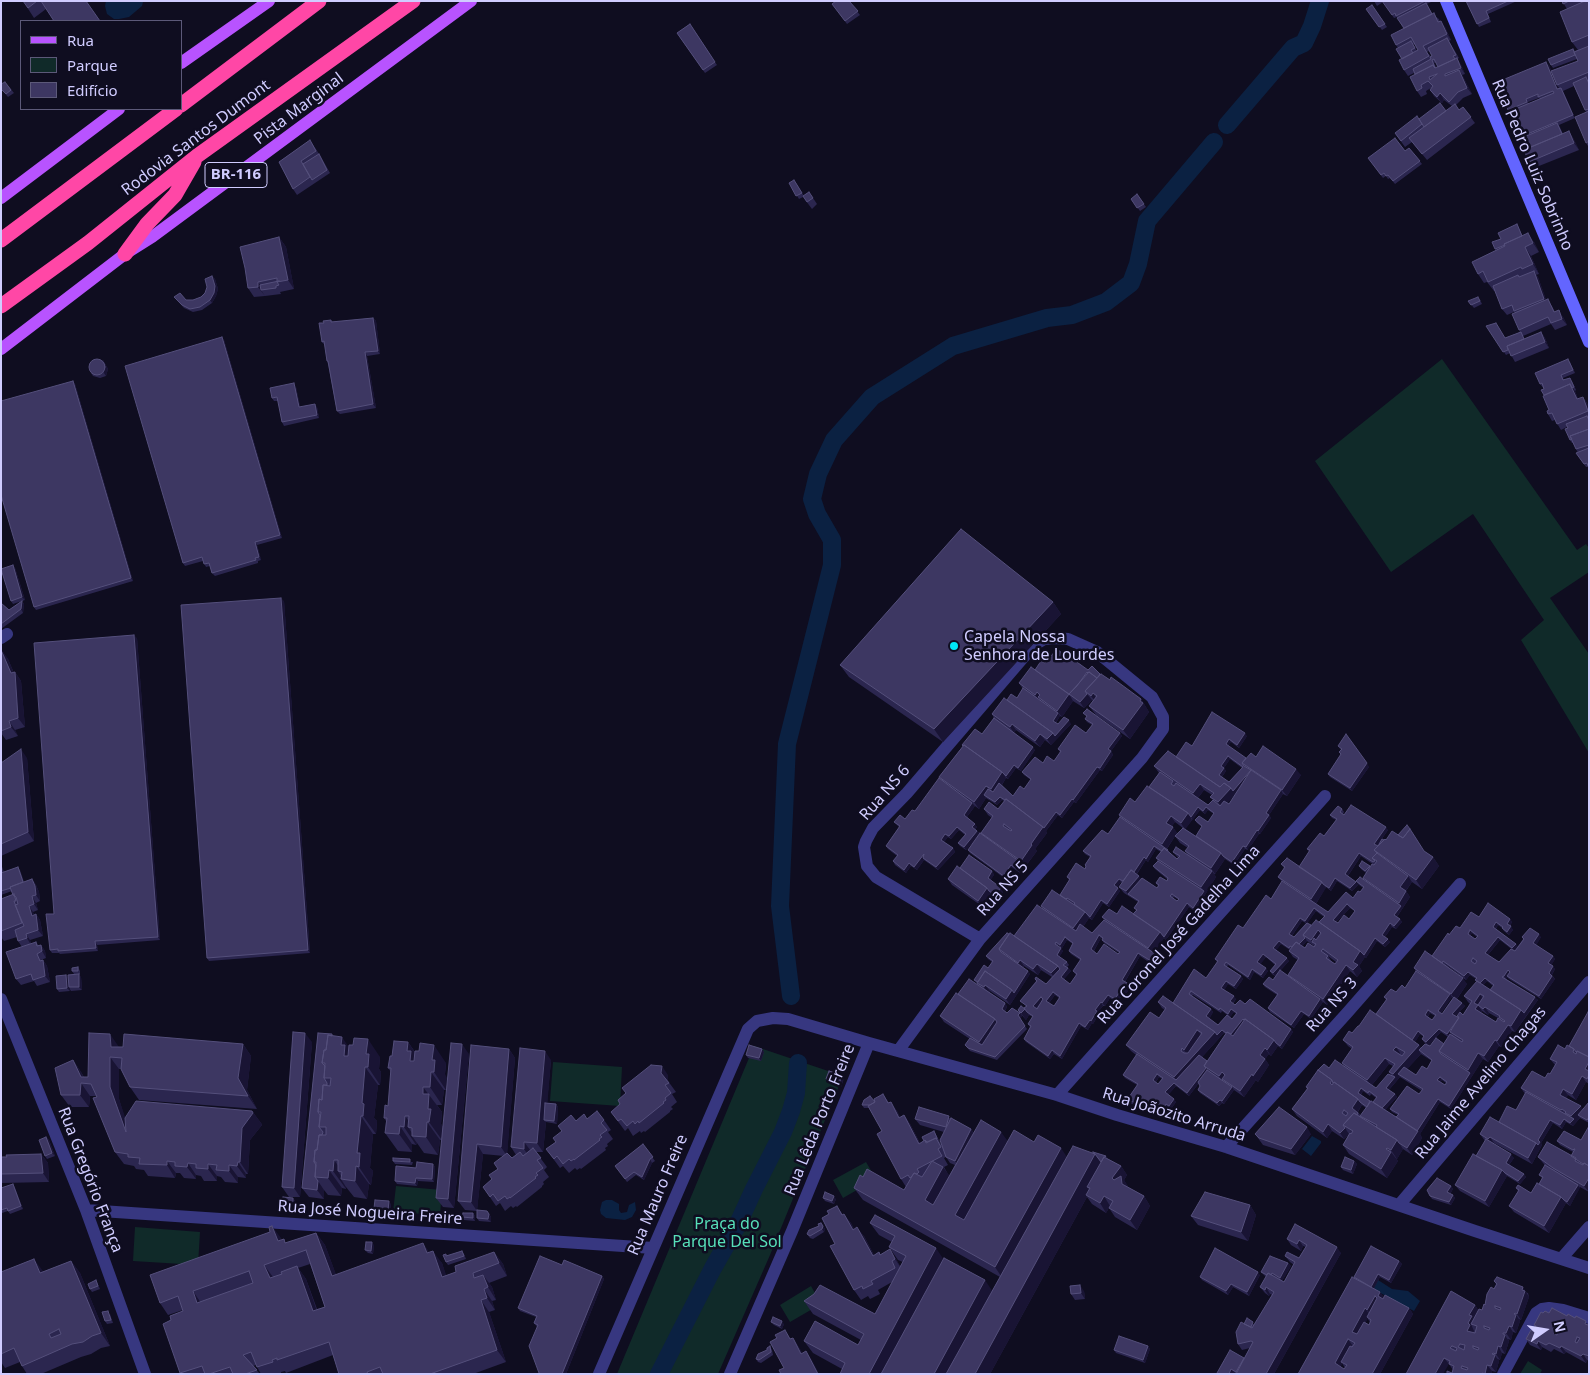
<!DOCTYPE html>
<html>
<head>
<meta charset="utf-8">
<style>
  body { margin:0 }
  #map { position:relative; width:1590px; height:1375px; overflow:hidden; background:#0f0d20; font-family:"Noto Sans",sans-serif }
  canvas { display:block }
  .frame { position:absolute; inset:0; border:2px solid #d0ccff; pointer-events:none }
  .legend { position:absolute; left:20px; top:20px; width:162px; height:90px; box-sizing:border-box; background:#0f0d20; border:1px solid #5c5979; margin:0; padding:6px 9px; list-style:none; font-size:15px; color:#d0ccff }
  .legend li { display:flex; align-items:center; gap:10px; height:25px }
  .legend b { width:25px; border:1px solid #5c5979 }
  .north { position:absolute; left:1520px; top:1305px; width:50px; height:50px; -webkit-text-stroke:4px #0f0d20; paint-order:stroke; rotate:77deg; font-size:14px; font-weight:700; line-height:20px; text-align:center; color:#d0ccff }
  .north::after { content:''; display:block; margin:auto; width:18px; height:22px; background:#d0ccff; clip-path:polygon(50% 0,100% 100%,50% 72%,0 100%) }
</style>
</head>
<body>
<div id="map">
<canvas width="1590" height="1375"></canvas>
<div class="frame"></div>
<ul class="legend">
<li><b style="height:6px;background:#b853ff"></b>Rua</li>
<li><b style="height:14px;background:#102a29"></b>Parque</li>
<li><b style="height:14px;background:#3d3762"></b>Edifício</li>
</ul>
<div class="north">N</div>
</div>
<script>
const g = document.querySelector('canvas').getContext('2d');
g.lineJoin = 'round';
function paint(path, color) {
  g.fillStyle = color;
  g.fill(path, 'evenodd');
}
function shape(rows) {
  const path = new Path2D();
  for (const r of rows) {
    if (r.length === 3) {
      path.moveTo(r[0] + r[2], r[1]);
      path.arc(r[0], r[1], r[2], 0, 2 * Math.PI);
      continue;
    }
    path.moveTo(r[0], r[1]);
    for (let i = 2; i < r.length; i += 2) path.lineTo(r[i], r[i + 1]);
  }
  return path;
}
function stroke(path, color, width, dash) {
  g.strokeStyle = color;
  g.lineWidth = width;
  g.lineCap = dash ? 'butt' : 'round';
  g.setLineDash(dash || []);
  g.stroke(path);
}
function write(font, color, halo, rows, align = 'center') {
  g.font = font + ' "Noto Sans",sans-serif';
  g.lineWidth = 5;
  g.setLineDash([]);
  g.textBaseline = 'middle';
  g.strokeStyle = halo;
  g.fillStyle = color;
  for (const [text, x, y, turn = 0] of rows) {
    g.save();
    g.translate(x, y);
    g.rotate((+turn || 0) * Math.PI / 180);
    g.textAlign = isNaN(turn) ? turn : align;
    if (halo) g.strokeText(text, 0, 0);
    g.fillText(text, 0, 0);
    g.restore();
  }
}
paint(shape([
  [1442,359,1577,550,1586,544,1589,548,1589,572,1550,598,1589,654,1589,753,1521,640,1544,620,1473,514,1391,572,1315,461],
  [754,1046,843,1076,770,1255,718,1374,617,1374],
  [553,1062,622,1067,620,1106,550,1101],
  [866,1162,876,1179,843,1198,833,1180],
  [396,1186,442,1190,440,1215,393,1212],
  [135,1227,200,1232,198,1265,133,1261],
  [811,1286,821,1304,790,1322,780,1305],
  [1528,1361,1542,1370,1540,1374,1520,1374]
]), '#102a29');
paint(shape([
  [106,1,143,1,143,2,142,6,129,17,119,19,114,19,107,14,105,6],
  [1312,1136,1321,1141,1321,1143,1311,1156,1302,1149],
  [606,1200,612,1200,619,1204,619,1210,621,1213,627,1212,629,1205,635,1202,636,1210,632,1217,625,1220,606,1218,601,1214,600,1210,602,1202],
  [1378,1280,1392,1289,1408,1291,1420,1301,1414,1311,1373,1289]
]), '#0b2142');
stroke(shape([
  [1227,125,1293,48,1304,43,1312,26,1320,1],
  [791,996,780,906,787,744,832,565,832,540,817,514,812,499,818,474,834,440,872,397,953,346,1047,318,1072,315,1106,302,1131,283,1138,264,1147,221,1214,142],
  [659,1374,713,1268,737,1226,754,1189,783,1132,791,1111,796,1093,798,1063]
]), '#0b2142', 18);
stroke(shape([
  [1,638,7,634],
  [1,999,86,1210,145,1374],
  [898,1051,980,939,1142,758,1163,729,1163,717,1152,697,1097,652,1068,639,1055,638,1044,639,1034,645,907,793,873,828,866,841,864,847,867,866,876,877,980,939],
  [1057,1095,1325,796],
  [1226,1147,1347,1013,1460,884],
  [1399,1205,1589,982],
  [86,1210,653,1248],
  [1561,1259,1589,1227],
  [599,1374,748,1029,757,1021,773,1018,788,1019,869,1043,1057,1095,1117,1115,1226,1147,1475,1231,1589,1268],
  [730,1374,792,1231,869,1043],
  [1503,1374,1536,1313,1542,1309,1549,1308,1563,1310,1589,1318]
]), '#373780', 12);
stroke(shape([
  [1446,1,1589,342]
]), '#6365ff', 12);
stroke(shape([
  [181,63,269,1],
  [1,198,119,109],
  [1,349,125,254,152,237,471,1]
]), '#b853ff', 12);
stroke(shape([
  [181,105,319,1],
  [1,240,176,109],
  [125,254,147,224,175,195,194,162],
  [1,306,88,243,197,156,413,1]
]), '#ff47a6', 15);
paint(shape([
  [23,1,86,1,46,9,34,18],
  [849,1,860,15,847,24,832,4],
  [1374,1,1430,1,1431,2,1427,4,1432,14,1439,19,1440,22,1445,27,1451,40,1449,41,1459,58,1457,59,1461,65,1465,74,1462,75,1472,94,1463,98,1456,105,1459,110,1463,107,1475,123,1427,160,1412,142,1405,147,1395,133,1419,119,1446,111,1452,106,1444,100,1442,103,1434,96,1430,90,1431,88,1426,91,1427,94,1421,97,1417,91,1415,74,1414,73,1408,76,1404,70,1402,59,1398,48,1396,45,1403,28,1397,17,1394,18,1383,2,1377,6],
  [1413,44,1414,44,1418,50,1417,51],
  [1429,51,1432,56,1431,57,1427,52],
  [1436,62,1438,67,1436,67,1434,63],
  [1466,1,1517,1,1488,14,1491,22,1479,27],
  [1562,1,1589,1,1589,80,1588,80,1589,82,1589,145,1588,146,1586,143,1586,112,1574,86,1563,91,1575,118,1559,125,1563,134,1569,131,1573,138,1579,150,1534,168,1529,162,1528,148,1526,136,1524,132,1523,132,1521,129,1513,111,1510,113,1508,110,1507,97,1549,65,1558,89,1559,88,1557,85,1578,61,1577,59,1553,68,1551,65,1573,49,1575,51,1578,50,1572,42,1567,9],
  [1539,98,1540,99,1529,104,1528,102],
  [1372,5,1387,27,1382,30,1366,9],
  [690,24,717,65,705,73,677,33],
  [5,82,14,93,8,97,1,89],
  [310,140,321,157,330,173,297,195,293,189,279,162],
  [1409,148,1422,164,1395,184,1390,178,1388,179,1386,176,1383,178,1368,158,1405,151],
  [794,180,804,196,809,192,817,204,812,209,803,197,799,199,789,183],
  [1137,194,1146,207,1140,211,1131,199],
  [1517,224,1522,235,1534,242,1539,252,1531,256,1539,274,1536,275,1538,277,1546,300,1552,306,1555,312,1563,317,1567,325,1555,330,1551,324,1523,336,1524,339,1541,332,1545,338,1549,348,1515,362,1510,353,1506,355,1486,326,1505,338,1520,332,1519,330,1515,313,1514,312,1507,315,1502,309,1495,291,1494,291,1487,282,1484,283,1478,274,1496,251,1495,249,1501,239],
  [279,237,286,247,294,289,280,292,281,294,265,296,265,295,265,296,254,297,248,288],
  [212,276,215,279,218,289,216,296,212,303,202,310,193,312,184,308,174,297,186,300,193,300,201,297,205,293],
  [1480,300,1482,304,1474,308,1468,301],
  [373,318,376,321,380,354,367,356,376,408,340,414,337,411,328,364,327,361,325,345,322,342,324,323,331,320,333,322],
  [222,337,224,340,282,538,257,545,261,560,258,561,258,563,215,576,212,573,210,566,206,567,203,561,185,566,183,563],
  [103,360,108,369,106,376,100,378,93,376,91,373],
  [1570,362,1575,373,1563,378,1564,380,1572,381,1576,390,1575,391,1578,399,1583,397,1587,403,1589,408,1589,467,1586,467,1576,453,1578,453,1573,443,1572,443,1570,440,1567,427,1561,430,1555,420,1552,421,1548,414,1549,410,1544,395,1544,389,1540,384],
  [73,381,75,384,133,581,36,610,34,607],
  [296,387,300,407,317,407,319,418,284,426,282,422,278,401,274,401,272,398],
  [13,565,15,568,25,600,22,601,24,604,23,613,1,629,1,603,9,610,22,601,13,604,11,601],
  [284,601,310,953,209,961,207,958],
  [1053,602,1061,614,943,742,849,677,840,665],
  [137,638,160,940,97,945,98,951,60,954,59,953,52,953,50,950,54,914],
  [1,650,8,659,14,673,15,672,21,681,25,727,15,730,18,736,6,740,1,733],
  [1073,662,1088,670,1100,674,1141,699,1149,712,1130,739,1096,715,1089,706,1093,701,1092,700,1084,708,1073,701,1072,699,1073,701,1062,717,1060,716,1056,723,1058,724,1071,724,1051,745,1045,740,1040,747,1016,730,1014,733,1035,750,1021,771,1016,768,1008,779,1006,778,1002,785,1013,796,1024,789,1031,780,1024,775,1022,772,1043,763,1054,761,1060,752,1058,749,1086,733,1092,725,1087,722,1085,719,1087,717,1083,713,1120,733,1122,736,1111,751,1113,755,1102,771,1100,770,1076,803,1074,802,1062,818,1058,815,1046,831,1047,833,1035,849,1037,851,1025,867,1020,873,1013,868,1011,871,1016,877,1011,883,970,853,968,850,983,836,981,833,992,818,988,815,984,809,998,809,1004,801,1002,800,997,805,986,798,979,809,975,806,967,817,977,827,975,829,980,834,966,850,960,846,958,843,965,835,959,830,951,839,948,837,944,842,953,848,955,852,938,870,924,860,917,870,911,866,906,873,895,865,893,861,897,856,888,849,886,846,899,827,894,822,905,819,915,811,941,780,939,777,963,746,962,745,982,734,994,718,992,714,1007,700,1017,698,1023,689,1019,683,1035,670,1045,663],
  [1247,736,1239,748,1231,742,1228,746,1246,758,1256,757,1301,775,1287,796,1283,794,1269,815,1271,818,1260,834,1259,834,1248,850,1245,849,1234,865,1225,859,1215,874,1214,874,1216,877,1195,911,1189,907,1166,940,1164,938,1153,953,1157,955,1159,958,1153,965,1140,956,1125,982,1129,984,1131,988,1126,993,1125,992,1117,1002,1110,998,1105,1006,1103,1006,1098,1012,1099,1014,1093,1024,1092,1023,1088,1030,1081,1026,1062,1059,1054,1054,1050,1059,1026,1042,1024,1039,1030,1027,1028,1024,1033,1017,1029,1015,1026,1020,1020,1013,1022,1016,1020,1019,1027,1029,997,1060,970,1051,965,1045,970,1039,944,1022,940,1016,958,994,979,986,974,980,988,968,992,962,988,959,986,956,1014,936,1043,909,1041,906,1060,895,1069,880,1067,877,1085,869,1086,867,1085,865,1090,857,1085,854,1083,851,1108,834,1122,819,1119,815,1135,802,1149,787,1159,773,1154,766,1176,757,1192,746],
  [1230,759,1242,768,1229,782,1222,777,1226,771,1224,768],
  [1204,790,1212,795,1210,797,1213,800,1208,805,1198,798],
  [1239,790,1229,804,1227,803],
  [1200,810,1205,814,1208,810,1214,814,1208,822,1195,820,1197,823,1202,827,1196,836,1185,829],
  [1175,822,1183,828,1175,836,1180,843,1188,848,1185,851,1188,855,1173,852,1178,858,1177,859,1170,853,1168,850,1167,849,1177,833,1172,826],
  [1156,849,1161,852,1156,858,1158,861,1153,866,1155,869,1167,879,1167,881,1156,883,1158,886,1157,888,1141,879,1137,874,1146,860,1148,862],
  [1121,882,1122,883,1119,887,1124,893,1138,902,1134,908,1136,910,1133,914,1117,914,1102,917,1104,920,1092,933,1083,927,1089,918,1092,920,1103,903,1109,907,1120,891,1117,887],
  [1174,897,1179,900,1177,901,1173,898],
  [1101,938,1103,939,1102,940,1104,943,1119,953,1118,954,1097,954,1094,951],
  [1067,940,1073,944,1069,951,1071,954,1080,960,1073,971,1076,975,1070,984,1064,979,1071,971,1067,967,1069,965,1067,962,1059,957,1063,951,1058,946,1058,945,1062,948],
  [1024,966,1038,975,1041,970,1052,977,1046,984,1035,979,1036,981,1020,1001,1026,1006,1024,1008,1018,1010,1020,1013,1007,1013,1005,1011,1007,1007,1005,1003,989,992,990,991,1010,1005,1030,974,1028,971,1023,968],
  [1055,995,1059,998,1054,1006,1049,1003],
  [1338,746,1369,767,1352,791,1330,777,1328,774,1341,755,1339,752,1341,750],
  [27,758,34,841,1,856,1,763],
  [1342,809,1344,812,1343,814,1388,830,1377,846,1384,840,1386,840,1425,852,1433,857,1439,866,1422,889,1412,882,1406,891,1410,897,1397,917,1400,919,1402,922,1396,929,1392,927,1385,937,1390,942,1385,947,1377,941,1366,958,1365,957,1359,966,1362,971,1357,977,1350,971,1327,1005,1323,1002,1311,1019,1304,1014,1294,1028,1270,1012,1268,1008,1277,995,1265,987,1263,984,1273,980,1277,974,1275,976,1272,974,1270,971,1275,965,1266,957,1260,964,1268,971,1263,978,1254,972,1250,980,1228,965,1227,967,1241,976,1243,979,1236,989,1228,984,1224,990,1236,999,1233,1004,1235,1005,1245,1004,1291,1029,1293,1032,1282,1049,1278,1046,1271,1056,1269,1054,1265,1059,1269,1065,1258,1082,1256,1080,1244,1097,1234,1090,1224,1104,1222,1103,1219,1106,1200,1093,1198,1090,1200,1086,1199,1083,1189,1096,1176,1086,1168,1095,1176,1102,1171,1109,1168,1108,1164,1114,1129,1103,1127,1100,1137,1085,1125,1078,1123,1075,1136,1055,1131,1051,1126,1045,1159,1018,1165,1010,1162,1008,1158,1002,1173,1003,1206,978,1217,962,1215,959,1271,899,1282,882,1278,877,1284,868,1281,864,1299,867,1309,852,1307,849,1324,836,1336,820,1332,818,1330,815],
  [1361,856,1374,865,1370,867,1370,866,1359,866,1361,869,1366,873,1363,878,1366,881,1356,881,1358,884,1363,888,1360,892,1353,898,1328,912,1316,904,1326,887,1331,891,1337,881,1352,891,1358,885,1348,876],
  [1350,908,1355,911,1349,919,1338,923,1336,922],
  [1316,911,1324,917,1319,922,1311,925,1307,923],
  [1302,921,1306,923,1294,937,1292,936],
  [1307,941,1314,946,1314,947,1305,948,1302,946],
  [1281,944,1290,950,1289,951,1293,957,1298,960,1288,975,1290,977,1280,971,1289,961,1276,950],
  [1328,956,1336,962,1335,964,1332,962],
  [1193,995,1221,1013,1222,1011,1230,1017,1234,1012,1236,1014,1232,1019,1218,1025,1209,1019,1213,1012,1211,1009,1192,996],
  [1224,1033,1226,1034,1207,1061,1202,1057],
  [1159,1077,1162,1079,1158,1084,1156,1082],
  [1,864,4,872,18,867,20,870,24,882,32,879,36,885,39,892,40,901,36,903,38,910,33,912,34,915,36,914,40,920,43,936,30,940,31,944,36,942,39,946,41,945,45,951,46,958,41,960,43,960,47,966,50,982,37,986,34,981,21,985,16,979,22,947,18,941,17,937,4,941,1,937,1,899,13,895,12,891,1,895],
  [960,868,992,871,994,875,990,880,1003,892,997,898,991,894,983,907,952,885,948,879],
  [1479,917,1510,919,1512,922,1510,926,1513,930,1509,935,1504,931,1502,928,1498,925,1496,929,1516,944,1518,947,1514,951,1515,951,1523,939,1522,937,1541,937,1536,945,1553,956,1555,959,1551,965,1555,969,1552,975,1555,979,1541,999,1509,979,1507,977,1506,979,1538,1000,1515,1032,1512,1031,1501,1047,1499,1046,1488,1062,1483,1059,1451,1109,1440,1102,1420,1134,1422,1138,1412,1155,1403,1149,1397,1159,1396,1158,1398,1161,1387,1178,1349,1154,1343,1145,1349,1134,1344,1139,1332,1131,1327,1138,1297,1116,1292,1109,1307,1089,1306,1087,1329,1068,1344,1066,1342,1063,1352,1049,1348,1046,1343,1040,1352,1033,1359,1026,1376,1014,1386,1000,1384,997,1405,988,1416,971,1414,968,1432,956,1449,935],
  [1472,933,1477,937,1475,939,1470,936],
  [1500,940,1514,951,1499,962,1488,955],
  [1445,964,1466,980,1470,975,1476,979,1475,980,1477,982,1464,996,1468,1002,1470,1004,1463,1015,1457,1016,1459,1018,1455,1016,1465,1006,1457,999,1467,984],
  [1487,981,1493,986,1490,990,1483,985],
  [1452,997,1453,998,1442,1014,1441,1013],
  [1482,1011,1488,1015,1489,1013,1498,1018,1496,1022,1481,1013],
  [1430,1013,1435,1016,1432,1020,1428,1017],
  [1441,1032,1448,1037,1444,1044,1421,1048,1419,1045,1415,1042,1420,1034,1424,1037,1422,1039,1424,1042,1428,1046],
  [1421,1054,1432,1061,1427,1069,1416,1075,1407,1069],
  [1389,1064,1393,1066,1389,1072,1391,1075,1376,1088,1372,1085],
  [1400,1077,1422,1091,1419,1094,1390,1109,1392,1112,1398,1115,1396,1117,1385,1110,1397,1097,1395,1094,1389,1090],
  [1442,1080,1446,1083,1445,1085,1440,1082],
  [1363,1091,1370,1096,1371,1094,1376,1098,1373,1102,1370,1101,1361,1095],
  [1362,1105,1366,1108,1361,1116,1358,1112],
  [78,967,80,971,80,974,75,974,81,977,82,990,71,991,69,988,70,991,59,992,57,989,66,975,68,978,74,974,72,971],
  [1589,1013,1589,1084,1586,1082,1576,1100,1568,1095,1566,1098,1583,1109,1589,1102,1589,1123,1580,1118,1573,1126,1566,1122,1562,1129,1553,1123,1541,1143,1542,1145,1532,1164,1494,1143,1493,1144,1514,1158,1509,1165,1524,1174,1526,1177,1520,1184,1507,1176,1489,1207,1460,1191,1455,1185,1476,1156,1485,1141,1480,1134,1516,1110,1525,1094,1521,1088,1545,1078,1550,1074,1555,1065,1550,1059,1569,1046],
  [318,1033,333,1036,349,1047,380,1057,379,1069,381,1072,380,1085,378,1085,374,1118,377,1121,376,1134,373,1134,370,1168,373,1171,371,1185,369,1184,367,1199,354,1197,346,1187,346,1189,342,1188,341,1196,328,1195,324,1190,324,1199,309,1197,302,1188],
  [312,1042,300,1197,289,1197,282,1187],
  [408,1042,415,1052,446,1063,445,1074,446,1090,444,1090,442,1105,437,1105,442,1112,441,1124,443,1127,469,1054,454,1208,443,1207,436,1198,442,1140,440,1140,438,1155,424,1153,417,1143,416,1145,412,1144,412,1152,398,1151,385,1133,386,1121,384,1118,388,1106,391,1072,388,1068,392,1056],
  [243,1044,251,1056,247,1090,257,1109,139,1100,130,1087,121,1069,119,1069,119,1099,125,1119,252,1111,261,1123,262,1125,250,1140,248,1174,246,1174,246,1178,238,1177,238,1183,225,1182,221,1177,217,1176,217,1181,204,1181,201,1176,196,1175,196,1179,184,1178,180,1173,176,1173,175,1178,148,1176,144,1170,136,1169,134,1166,124,1164,115,1152,96,1096,90,1096,89,1107,70,1107,61,1095,73,1060,81,1072,84,1077,88,1077,119,1047],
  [509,1049,515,1058,507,1153,512,1158,516,1155,511,1147,551,1060,547,1103,556,1104,558,1107,557,1124,546,1122,543,1152,536,1152,547,1167,544,1170,549,1177,543,1182,544,1184,542,1186,542,1187,517,1207,516,1206,513,1208,511,1206,505,1211,500,1203,496,1206,483,1187,492,1180,504,1156,483,1154,477,1210,487,1211,491,1217,491,1222,479,1221,477,1218,477,1211,465,1210,458,1201],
  [762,1049,764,1052,761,1061,748,1058,746,1055],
  [668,1075,668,1081,676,1092,672,1094,677,1102,671,1107,673,1109,670,1111,670,1112,645,1132,644,1131,641,1133,640,1131,633,1136,628,1128,625,1131,611,1112],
  [844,1078,841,1087,828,1082,826,1079],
  [883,1094,889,1103,897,1111,900,1117,904,1115,910,1124,920,1143,924,1141,934,1131,942,1146,944,1132,920,1125,915,1119,951,1118,971,1129,974,1133,1008,1141,1034,1142,1067,1157,1093,1153,1106,1156,1108,1159,1121,1166,1127,1175,1124,1180,1128,1187,1144,1196,1150,1206,1137,1230,1115,1217,1109,1208,1106,1213,1092,1204,1087,1197,990,1374,840,1374,842,1369,813,1353,804,1341,858,1345,861,1340,813,1314,804,1301,875,1314,892,1282,878,1290,880,1294,870,1299,868,1296,861,1300,854,1290,835,1244,829,1214,837,1206,843,1215,851,1223,854,1229,864,1236,874,1255,881,1254,896,1259,900,1266,903,1262,898,1260,889,1247,892,1242,879,1235,870,1223,943,1259,992,1291,1000,1277,863,1200,854,1188,863,1177,904,1190,906,1187,901,1179,882,1131,869,1108,864,1108,862,1105,875,1102],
  [946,1157,950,1163,955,1165,949,1176,944,1167,948,1165,944,1158],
  [587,1119,604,1120,611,1130,608,1132,613,1139,607,1144,608,1146,605,1148,606,1150,581,1169,580,1168,577,1170,575,1168,569,1173,563,1166,560,1168,546,1149,556,1142,562,1131,576,1121],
  [1255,1134,1311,1134,1295,1155,1263,1145],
  [46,1137,49,1140,55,1156,47,1159,45,1156],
  [1581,1140,1589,1192,1580,1187,1570,1206,1566,1203,1549,1233,1514,1212,1509,1206,1518,1191,1516,1188,1531,1193,1539,1184,1542,1178,1539,1175,1546,1166,1543,1163,1538,1157,1571,1156,1573,1152,1560,1145,1557,1141],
  [643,1144,655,1161,652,1163,644,1180,636,1175,627,1182,615,1166],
  [41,1154,48,1163,49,1182,1,1183,1,1157],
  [393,1161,413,1162,412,1165,395,1164],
  [1354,1161,1357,1164,1353,1174,1343,1170,1341,1167],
  [433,1164,435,1167,434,1182,418,1181,417,1186,397,1184,395,1181,416,1168],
  [13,1184,15,1188,23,1209,10,1214,8,1211,2,1213,1,1211,1,1188],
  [1451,1186,1453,1189,1450,1194,1453,1195,1455,1198,1451,1205,1432,1199,1430,1196],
  [293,1198,295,1201,295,1206,285,1205,282,1202],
  [823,1198,836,1199,834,1204,825,1201],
  [391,1204,390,1214,383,1213,382,1211,376,1211,374,1208],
  [1250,1205,1256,1215,1248,1241,1198,1225,1191,1216],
  [473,1213,475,1216,475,1221,464,1220,462,1217],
  [1295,1224,1341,1253,1274,1374,1236,1374,1234,1372,1233,1374,1213,1374,1217,1373,1244,1358,1250,1348,1242,1350,1238,1344,1244,1324,1255,1324,1272,1295,1270,1294,1269,1296,1265,1293,1260,1287,1266,1277,1261,1272,1288,1263,1291,1266,1282,1281,1274,1276,1284,1282,1294,1265,1290,1262,1285,1256,1299,1258,1306,1247,1303,1246,1301,1251,1291,1245,1287,1239],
  [823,1226,825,1229,824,1232,813,1239,810,1238,807,1234],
  [316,1233,325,1245,336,1275,429,1252,442,1263,446,1276,456,1272,494,1252,503,1264,507,1276,489,1283,492,1287,496,1300,492,1301,495,1310,489,1312,506,1362,473,1374,339,1374,333,1355,286,1373,285,1371,281,1372,281,1374,261,1374,256,1365,253,1366,260,1374,181,1374,163,1324,171,1320,183,1311,183,1310,168,1315,160,1303,281,1238,281,1240,287,1243],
  [310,1264,325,1307,317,1309,306,1279,298,1268],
  [374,1245,373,1254,368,1253,365,1250],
  [462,1251,464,1254,466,1259,448,1265,446,1262,446,1254,447,1256],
  [71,1261,80,1273,110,1346,101,1348,91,1354,81,1357,41,1374,27,1374,22,1366,20,1362,5,1368,1,1362,1,1272,43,1271,43,1272],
  [1399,1261,1402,1264,1391,1283,1380,1277,1374,1288,1384,1297,1409,1308,1413,1314,1380,1374,1298,1374,1354,1277],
  [1367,1318,1370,1322,1369,1325,1365,1322],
  [1342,1363,1345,1368,1344,1369,1340,1367],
  [562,1265,602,1276,604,1279,566,1374,540,1374,537,1327,534,1323,536,1317,520,1311,518,1308],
  [1260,1275,1249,1296,1233,1287,1228,1295,1202,1280,1200,1277],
  [96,1280,100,1289,92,1292,90,1289],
  [1494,1281,1528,1293,1529,1297,1521,1320,1519,1319,1520,1321,1516,1333,1513,1332,1511,1340,1508,1339,1509,1341,1505,1354,1502,1353,1500,1360,1497,1359,1499,1361,1496,1372,1492,1371,1491,1374,1447,1374,1452,1373,1453,1370,1449,1364,1406,1374,1475,1305,1478,1310,1482,1310,1496,1284],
  [1084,1291,1085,1299,1075,1300,1071,1294],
  [1543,1313,1549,1313,1567,1316,1588,1324,1589,1323,1589,1361,1587,1360,1586,1363,1566,1352,1564,1354,1554,1349,1551,1352,1542,1347,1541,1350,1530,1345,1526,1339,1533,1331,1535,1327,1534,1325],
  [110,1314,113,1323,107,1324,105,1321],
  [771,1322,784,1324,782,1329,774,1325],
  [770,1346,772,1350,773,1355,761,1363,758,1362,756,1359,767,1350],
  [1148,1346,1150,1349,1145,1363,1116,1353,1114,1350]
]), '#2b264f');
paint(shape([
  [1441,21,1445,27,1451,40,1447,34],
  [1457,58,1461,65,1465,74,1461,68],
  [1546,62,1549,65,1560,92,1557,89],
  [1459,70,1463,76,1472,94,1467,88],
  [1561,88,1563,91,1575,118,1573,115],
  [1440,93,1444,100,1442,103,1437,97],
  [1569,131,1573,138,1579,150,1574,143],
  [1528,233,1534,242,1539,252,1533,243],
  [279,237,286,247,294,289,288,280],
  [1525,247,1531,256,1539,274,1533,264],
  [1534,271,1538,277,1548,305,1544,299],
  [212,276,215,279,218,289,216,296,212,303,210,300],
  [258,282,263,289,261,290,265,296,258,287],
  [1559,310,1563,317,1567,325,1562,319],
  [373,318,376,321,380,354,378,351],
  [1541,332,1545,338,1549,348,1545,342],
  [222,337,224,340,282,538,280,535],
  [365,352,367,356,376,408,373,404],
  [103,360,108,369,106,376,104,373],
  [73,381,75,384,133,581,131,578],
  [294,383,296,387,301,410,299,407],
  [1570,384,1575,391,1581,405,1577,399],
  [1583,397,1587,403,1589,408,1589,412],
  [315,404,317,407,319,418,317,415],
  [255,542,257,545,261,560,259,557],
  [13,565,15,568,25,600,22,597],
  [281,598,284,601,310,953,308,950],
  [22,601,24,604,23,613,21,609],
  [1053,602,1061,614,943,742,934,729],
  [134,635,137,638,160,940,158,937],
  [2,650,8,659,15,676,15,672,21,681,25,727,18,718,11,673],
  [1037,692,1041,699,1038,697,1040,700,1039,701,1035,695],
  [1093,693,1099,703,1098,705,1091,696],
  [1069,694,1073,701,1062,717,1057,711],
  [1087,694,1092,700,1084,708,1080,702],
  [1141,699,1149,712,1130,739,1123,730],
  [1058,713,1060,716,1055,724,1053,721],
  [1069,720,1071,724,1051,745,1047,739,1053,733],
  [9,721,15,730,18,736,11,727],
  [1012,724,1016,730,1014,733,1010,727],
  [1120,733,1122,736,1111,751,1113,755,1102,771,1100,768,1108,749],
  [1245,733,1247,736,1239,748,1237,745],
  [1040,734,1045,740,1040,747,1035,741],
  [1229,739,1231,742,1228,747,1226,744],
  [1033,747,1035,750,1021,771,1018,768],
  [21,749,27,758,34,841,28,832],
  [1228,756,1230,759,1224,768,1226,771,1221,778,1219,775,1221,766],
  [1367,763,1369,767,1352,791,1350,788],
  [1014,765,1016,768,1008,779,1006,776],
  [1097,767,1100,770,1076,803,1073,800],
  [1296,769,1301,775,1287,796,1282,790],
  [1251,770,1253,773,1223,809,1218,802,1231,788],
  [1002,772,1006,778,995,795,991,789],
  [1200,784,1204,790,1197,799,1193,793],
  [986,786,990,792,984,795,986,798,979,809,974,802],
  [1281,790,1283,794,1269,815,1271,818,1260,834,1258,831,1266,813],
  [1000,797,1002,800,997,805,995,802],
  [1072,799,1074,802,1062,818,1060,815],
  [972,803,975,806,966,818,964,815],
  [1198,807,1200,810,1193,820,1191,817],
  [1206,807,1208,810,1205,814,1203,811],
  [1056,812,1058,815,1046,831,1047,833,1035,849,1037,851,1020,873,1018,870,1023,864,1021,861,1031,844,1043,827],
  [1188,813,1192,820,1185,830,1181,823],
  [1171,816,1175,822,1170,829,1166,823],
  [975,824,977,827,974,830,972,827],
  [957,827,959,830,951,839,949,836],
  [1173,827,1177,833,1166,850,1162,844],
  [1386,827,1388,830,1376,847,1374,844],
  [1257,830,1259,834,1248,850,1246,847],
  [977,831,980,834,966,850,964,847],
  [945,834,948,837,943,843,941,840],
  [1154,846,1156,849,1148,862,1146,859],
  [1243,846,1245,849,1234,865,1232,862],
  [953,848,955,852,938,870,936,867],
  [1221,853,1225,859,1215,874,1211,868],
  [1359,853,1361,856,1347,877,1345,874],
  [924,854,923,858,924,860,917,870,914,867],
  [1144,857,1146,860,1128,886,1126,883],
  [1433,857,1439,866,1422,889,1416,880],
  [909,863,911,866,906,873,904,870],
  [1011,865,1013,868,1010,872,1008,869],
  [992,871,994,875,990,881,988,878],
  [1212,871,1216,877,1195,911,1193,908,1204,891,1201,887],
  [1014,874,1016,877,1011,883,1009,880],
  [1139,876,1144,882,1128,894,1126,891],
  [1408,876,1412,882,1404,893,1400,887],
  [1335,878,1337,881,1331,891,1329,888],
  [32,879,36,885,39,892,40,901,36,895],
  [1119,879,1121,882,1116,888,1114,885],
  [1322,882,1326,888,1315,905,1311,899],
  [1356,882,1358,885,1352,891,1350,888],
  [987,888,992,894,983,907,978,901],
  [1001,888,1003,892,997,898,995,895],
  [1118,888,1120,891,1109,907,1107,904],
  [1406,891,1410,897,1396,918,1394,915,1401,906,1399,903],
  [32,896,36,903,38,910,34,904],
  [1101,900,1103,903,1092,920,1090,917],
  [1187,903,1189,907,1166,940,1164,937],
  [1347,904,1350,908,1335,923,1333,920],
  [29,906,33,912,36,922,32,916],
  [1314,908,1316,911,1307,924,1305,921],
  [1085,912,1089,918,1078,934,1073,928],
  [36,914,40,920,43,936,38,930],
  [1300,918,1302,921,1291,937,1289,934],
  [1400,919,1402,922,1396,929,1394,926],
  [1510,919,1512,922,1509,927,1507,924],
  [1496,922,1498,925,1495,930,1493,927],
  [1390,923,1392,927,1384,938,1382,935],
  [1511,926,1513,930,1509,935,1507,932],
  [1318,930,1322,937,1312,942,1315,947,1311,940],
  [1470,930,1472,933,1470,937,1468,934],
  [1160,932,1164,938,1153,954,1148,948],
  [26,934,30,940,31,945,27,938],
  [1539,934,1541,937,1536,946,1533,943],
  [1099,935,1101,938,1093,952,1091,949],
  [1065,937,1067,940,1062,948,1060,945],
  [1498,937,1500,940,1487,956,1485,953],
  [1305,938,1307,941,1297,952,1295,949],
  [1375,938,1377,941,1366,958,1364,955],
  [1388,939,1390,942,1385,947,1383,944],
  [95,941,97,945,98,951,96,948],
  [1279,941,1281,944,1275,952,1273,948],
  [1516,944,1518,947,1514,951,1512,948],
  [41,945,45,951,46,958,42,951],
  [1061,948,1063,951,1059,958,1057,955],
  [1360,951,1365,957,1359,966,1362,971,1357,977,1353,970,1353,962],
  [1138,953,1140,956,1124,983,1122,980],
  [1263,954,1266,957,1260,965,1257,962],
  [1157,955,1159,958,1153,965,1151,961],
  [1553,956,1555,959,1551,966,1548,963],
  [1287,958,1289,961,1275,976,1273,973],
  [43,960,47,966,50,982,45,976],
  [1020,960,1024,966,1022,969,1018,963],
  [1037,964,1041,970,1038,975,1033,969],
  [1346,965,1350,971,1327,1005,1323,999],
  [1058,966,1062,972,1055,979,1051,973],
  [1553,966,1555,969,1551,976,1549,973],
  [1068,968,1071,971,1063,980,1061,977],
  [1266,968,1268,971,1263,978,1261,975],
  [1252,969,1254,972,1250,980,1248,977],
  [1508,970,1510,974,1506,979,1504,976],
  [1028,971,1030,974,1010,1005,1006,999,1012,990],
  [1468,972,1470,975,1466,980,1464,976],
  [79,974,81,977,82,990,79,987],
  [66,975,69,978,70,991,67,988],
  [1241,976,1243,979,1236,989,1234,986],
  [1552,976,1555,979,1541,999,1539,996],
  [1463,978,1467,984,1456,1000,1451,994],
  [1485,978,1487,981,1482,986,1480,983],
  [1226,981,1228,984,1224,991,1221,988],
  [1129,984,1131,988,1126,993,1124,990],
  [985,985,990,991,988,994,984,987],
  [1122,988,1125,992,1117,1002,1115,999],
  [1053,992,1055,995,1048,1004,1046,1001],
  [1450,994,1452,997,1440,1014,1438,1011],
  [1480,994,1484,1000,1478,1005,1482,1011,1480,1015,1475,1009,1474,1003],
  [1108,995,1110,998,1105,1006,1102,1003],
  [1234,996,1236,999,1232,1004,1230,1001],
  [1041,997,1043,1001,1035,1009,1033,1006],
  [1535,997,1538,1000,1526,1016,1524,1013],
  [1320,999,1323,1002,1311,1019,1309,1016],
  [1101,1002,1103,1006,1098,1012,1099,1014,1093,1024,1091,1021,1095,1010],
  [1005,1003,1007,1007,1004,1012,1002,1009],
  [1462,1003,1465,1006,1454,1017,1452,1014],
  [1485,1007,1489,1013,1488,1015,1483,1009],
  [1025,1009,1029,1015,1026,1020,1021,1013],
  [1211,1009,1213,1012,1209,1020,1206,1016],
  [1231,1009,1234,1012,1230,1017,1228,1014],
  [1428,1010,1430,1013,1427,1018,1425,1015],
  [1521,1010,1526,1016,1515,1032,1511,1026],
  [1301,1011,1304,1014,1294,1028,1291,1025],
  [1020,1013,1022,1016,1020,1019,1018,1015],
  [1459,1018,1450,1032,1452,1034,1449,1037,1447,1034],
  [995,1019,999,1025,984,1048,979,1042],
  [1243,1019,1245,1023,1232,1039,1230,1035],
  [1090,1020,1092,1023,1088,1030,1085,1027],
  [1079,1023,1081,1026,1062,1059,1060,1056],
  [1508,1025,1512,1031,1501,1047,1497,1041],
  [1291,1029,1293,1032,1282,1049,1280,1046],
  [1439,1029,1441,1032,1428,1046,1426,1042],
  [1197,1030,1202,1036,1188,1056,1184,1050],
  [1222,1030,1224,1033,1178,1083,1174,1077,1215,1032],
  [1418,1031,1420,1034,1414,1044,1412,1041],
  [305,1033,312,1042,300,1197,294,1188],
  [110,1034,119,1047,111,1047],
  [342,1037,354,1055,354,1058,344,1056,341,1045],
  [368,1039,380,1057,379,1069,381,1072,380,1085,368,1067,366,1054],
  [1274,1040,1278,1046,1271,1056,1267,1050],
  [1495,1040,1499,1046,1488,1062,1484,1056],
  [408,1042,420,1060,420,1064,410,1061,407,1051],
  [243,1044,251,1056,247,1090,257,1109,248,1096,238,1078],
  [462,1044,469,1054,454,1208,448,1199],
  [434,1045,446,1063,445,1074,447,1078,446,1090,434,1072,432,1060],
  [1419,1045,1423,1051,1419,1050,1421,1054,1401,1076,1398,1074,1400,1077,1388,1091,1386,1088,1395,1077,1393,1074],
  [1396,1047,1400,1053,1398,1056,1393,1050],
  [1265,1048,1269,1054,1265,1059,1269,1065,1258,1082,1253,1076,1260,1055],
  [509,1049,515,1058,507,1156,501,1147],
  [762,1049,764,1052,761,1061,759,1058],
  [1052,1050,1054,1054,1050,1059,1048,1056],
  [545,1051,551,1060,546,1120,544,1120,546,1122,543,1152,537,1143],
  [1478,1053,1483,1059,1451,1109,1449,1106,1470,1073,1468,1070],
  [110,1057,119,1069,119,1099,134,1144,126,1132,110,1087],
  [1385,1058,1389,1064,1371,1086,1367,1080],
  [73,1060,81,1072,87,1084,81,1077],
  [1589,1062,1589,1074,1585,1069],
  [662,1066,668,1075,668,1082,661,1073],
  [365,1067,378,1085,374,1118,377,1121,376,1134,363,1116,362,1103],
  [1206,1068,1208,1071,1189,1096,1187,1093],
  [431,1072,444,1090,442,1105,430,1087],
  [1222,1072,1226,1078,1222,1079,1224,1081,1223,1082,1219,1076],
  [1157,1074,1159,1077,1155,1083,1153,1080],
  [1252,1074,1256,1080,1244,1097,1240,1091],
  [842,1075,844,1078,841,1087,839,1084],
  [1582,1076,1586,1082,1576,1100,1572,1094],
  [1440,1077,1442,1080,1440,1083,1437,1080],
  [81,1083,90,1096,89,1107,80,1095],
  [1174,1083,1176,1086,1168,1095,1165,1092],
  [423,1087,442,1112,441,1124,443,1127,442,1140,429,1122,428,1109,423,1094],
  [1232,1087,1234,1090,1224,1104,1222,1101],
  [1361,1088,1363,1091,1360,1096,1358,1093],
  [1563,1089,1568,1095,1565,1101,1560,1095],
  [1395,1094,1397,1097,1383,1112,1381,1109],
  [1174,1099,1176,1102,1171,1109,1169,1106],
  [1358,1099,1362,1105,1356,1114,1352,1108],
  [1438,1099,1440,1102,1420,1134,1422,1138,1412,1155,1407,1148,1417,1132],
  [1220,1100,1222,1103,1219,1106,1217,1103],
  [891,1102,897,1111,905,1127,899,1118],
  [556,1104,558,1107,557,1124,554,1121],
  [1166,1104,1168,1108,1164,1114,1162,1111],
  [1581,1106,1585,1112,1578,1115,1580,1118,1573,1126,1570,1123,1574,1119,1571,1116],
  [252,1111,261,1123,262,1125,250,1140,248,1174,240,1162,242,1128],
  [904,1115,910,1124,925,1153,919,1144],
  [361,1116,373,1134,370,1168,373,1171,371,1185,359,1167,357,1153],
  [405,1116,418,1134,412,1128,408,1127,414,1136,412,1136,417,1143,416,1145,404,1127],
  [1564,1119,1566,1122,1562,1129,1560,1125],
  [1550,1120,1553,1123,1541,1143,1542,1145,1532,1164,1528,1158],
  [427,1122,440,1140,438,1155,426,1137],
  [1328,1124,1332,1131,1327,1138,1323,1132],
  [400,1126,412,1144,412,1152,399,1134],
  [1307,1127,1311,1134,1295,1155,1291,1149],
  [1345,1128,1349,1134,1344,1139,1340,1133],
  [971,1129,975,1135,959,1167,955,1161],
  [1001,1132,1010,1144,964,1227,955,1215],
  [46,1137,49,1140,55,1156,52,1153],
  [1490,1137,1494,1143,1492,1145,1488,1139],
  [1397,1140,1403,1149,1397,1159,1391,1150],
  [524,1142,531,1151,530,1158,524,1149],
  [477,1144,483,1154,477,1211,471,1202],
  [1061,1148,1069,1160,1003,1279,995,1267],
  [1387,1148,1391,1153,1391,1152,1398,1161,1387,1178,1381,1169],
  [41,1154,48,1163,49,1182,43,1173],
  [1095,1154,1106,1156,1108,1159,1087,1187,1090,1191,1086,1195,1087,1197,990,1374,975,1374],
  [1511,1154,1514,1158,1508,1166,1506,1163],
  [650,1159,652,1163,644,1180,642,1177],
  [334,1160,347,1178,342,1172,338,1171,343,1180,341,1179,346,1187,346,1189,333,1171],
  [167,1161,176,1173,175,1178,167,1165],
  [1354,1161,1357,1164,1353,1174,1351,1170],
  [238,1162,246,1174,246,1178,237,1166],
  [188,1163,196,1175,196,1179,187,1167],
  [208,1164,217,1176,217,1181,208,1169],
  [433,1164,435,1167,434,1182,432,1179],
  [229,1165,238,1177,238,1183,229,1171],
  [356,1166,369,1184,367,1199,355,1181],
  [1121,1166,1127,1175,1124,1180,1128,1186,1129,1193,1112,1178],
  [943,1167,952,1179,934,1212,925,1200],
  [329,1170,342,1188,341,1196,328,1178],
  [1502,1170,1507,1176,1489,1207,1485,1201],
  [1524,1174,1526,1177,1520,1184,1518,1181],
  [416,1178,418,1181,417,1186,415,1183],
  [1589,1178,1589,1192,1584,1186],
  [318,1181,324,1190,324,1199,317,1190],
  [13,1184,15,1188,23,1209,21,1206],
  [1578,1185,1580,1188,1570,1206,1567,1202],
  [1451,1186,1453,1189,1449,1195,1447,1192],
  [1453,1195,1455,1198,1451,1205,1449,1202],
  [834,1196,836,1199,834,1204,832,1201],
  [1104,1196,1110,1206,1106,1213,1100,1203],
  [1144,1196,1150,1206,1137,1230,1130,1220],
  [1561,1197,1566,1203,1549,1233,1544,1226],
  [293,1198,295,1201,295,1206,293,1203],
  [389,1201,391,1204,390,1214,388,1211],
  [1250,1205,1256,1215,1248,1241,1241,1232],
  [473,1213,475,1216,475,1221,473,1218],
  [489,1214,491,1217,491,1222,488,1219],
  [844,1214,851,1223,859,1239,853,1230],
  [821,1223,825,1229,824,1232,822,1229],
  [272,1226,281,1238,286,1253,278,1241],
  [857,1227,864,1236,879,1265,873,1256],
  [316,1233,325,1245,341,1288,332,1276],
  [1299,1240,1303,1246,1301,1251,1297,1244],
  [372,1242,374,1245,373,1254,371,1251],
  [423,1243,432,1256,427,1253],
  [1337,1247,1341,1253,1274,1374,1266,1374],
  [936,1248,944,1260,884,1374,869,1374],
  [890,1249,896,1259,901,1268,895,1259],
  [433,1251,442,1263,451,1289,442,1277],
  [494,1252,503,1264,507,1276,499,1263],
  [34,1259,43,1271,49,1286,40,1273],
  [71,1261,80,1273,110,1346,101,1333],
  [1399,1261,1402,1264,1391,1283,1389,1280],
  [1288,1263,1291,1266,1282,1281,1280,1278],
  [264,1265,273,1277,270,1278],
  [297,1266,306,1279,321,1323,313,1311],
  [1258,1272,1260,1275,1249,1296,1247,1292],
  [1378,1274,1380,1277,1372,1292,1370,1288],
  [483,1275,492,1287,496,1300,488,1287],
  [602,1276,604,1279,566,1374,562,1374],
  [985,1280,993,1292,949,1374,934,1374],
  [1231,1284,1233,1287,1228,1295,1226,1291],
  [1080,1285,1084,1291,1085,1299,1081,1293],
  [1266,1287,1270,1294,1269,1296,1265,1290],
  [1523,1287,1529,1297,1521,1320,1517,1314],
  [484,1289,492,1301,495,1310,487,1298],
  [193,1291,201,1303,197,1303],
  [1380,1292,1385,1298,1383,1302,1378,1296],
  [1375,1296,1379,1302,1372,1316,1367,1310],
  [481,1300,489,1312,506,1362,497,1350],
  [1475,1305,1479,1311,1471,1324,1474,1331,1471,1337,1467,1331,1469,1315],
  [1365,1308,1370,1315,1357,1338,1352,1332],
  [1409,1308,1413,1314,1380,1374,1372,1374],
  [1515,1313,1520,1321,1516,1333,1512,1327],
  [782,1321,784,1324,782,1329,780,1326],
  [1509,1326,1513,1332,1511,1340,1506,1333],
  [1503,1333,1509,1341,1505,1354,1501,1347],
  [793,1338,799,1347,808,1363,801,1354],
  [1348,1339,1352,1345,1339,1370,1335,1363],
  [1538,1341,1542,1347,1541,1350,1537,1344],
  [1148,1346,1150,1349,1145,1363,1143,1360],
  [1498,1346,1502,1353,1500,1360,1496,1354],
  [1561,1346,1566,1352,1564,1354,1560,1348],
  [806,1351,812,1360,819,1374,818,1374],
  [1493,1353,1499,1361,1496,1372,1491,1366],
  [1583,1354,1587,1360,1586,1363,1581,1356],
  [1444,1358,1449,1364,1443,1374,1435,1374],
  [1487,1365,1492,1371,1491,1374,1485,1374],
  [1231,1369,1234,1372,1233,1374,1229,1374]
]), '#191434');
const building = shape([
  [23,1,37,1,28,8,23,1],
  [41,1,86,1,100,21,54,21,41,1],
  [836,1,849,1,858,11,845,21,832,4,836,1],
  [1382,1,1425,1,1396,16,1395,13,1392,15,1382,1],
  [1466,1,1508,1,1486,11,1489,18,1477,24,1466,1],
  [1562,1,1569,1,1563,4,1562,1],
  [1585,1,1589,1,1589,35,1572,42,1560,12,1585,1],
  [1426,3,1432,14,1404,28,1397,18,1426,3],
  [1372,5,1385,24,1379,27,1366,9,1372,5],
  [1434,13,1438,22,1441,21,1447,34,1423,46,1429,56,1404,70,1399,60,1418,50,1411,37,1396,45,1391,35,1434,13],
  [690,24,715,62,703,70,677,33,690,24],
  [1447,38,1456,55,1453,56,1455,59,1438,67,1434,59,1432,60,1435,68,1433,65,1415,74,1413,69,1431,59,1430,57,1432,56,1428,48,1447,38],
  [1411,41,1415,48,1411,50,1413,53,1402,59,1396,49,1411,41],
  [1589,46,1589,72,1557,85,1551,71,1578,61,1574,52,1589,46],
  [1573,49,1575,55,1551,65,1548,59,1573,49],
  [1457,58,1461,68,1445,74,1445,76,1459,70,1467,88,1458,92,1449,102,1440,93,1437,97,1430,90,1433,86,1428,81,1421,85,1422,88,1417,91,1410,77,1433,65,1435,68,1457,58],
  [1437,74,1430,80,1429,77,1437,74],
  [1546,62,1557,89,1561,88,1573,115,1525,135,1523,129,1521,129,1513,110,1554,93,1553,91,1538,97,1538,94,1526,99,1527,102,1508,110,1503,98,1507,97,1500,81,1546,62],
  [1586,77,1589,84,1589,109,1585,110,1573,83,1586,77],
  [5,82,11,90,6,94,1,89,1,84,5,82],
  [1440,103,1446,111,1424,127,1419,119,1440,103],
  [1455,104,1459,110,1463,107,1471,117,1422,154,1409,138,1455,104],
  [1589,111,1589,141,1586,143,1575,117,1589,111],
  [1417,116,1422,124,1401,141,1395,133,1417,116],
  [1557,123,1562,134,1528,148,1524,137,1557,123],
  [1569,131,1574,143,1529,162,1524,150,1569,131],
  [1395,138,1405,151,1409,148,1420,161,1393,181,1388,175,1386,176,1384,173,1381,175,1368,158,1395,138],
  [310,140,316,151,301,161,310,177,293,189,279,162,310,140],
  [319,154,327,170,312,180,303,164,319,154],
  [794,180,802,193,796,196,789,183,794,180],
  [809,192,813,198,807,202,803,196,809,192],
  [1137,194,1144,204,1137,208,1131,199,1137,194],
  [1517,224,1522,236,1504,244,1505,245,1495,249,1492,242,1501,239,1498,233,1517,224],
  [1528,233,1533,243,1525,247,1533,264,1522,269,1521,267,1488,282,1483,271,1478,274,1472,262,1505,246,1504,244,1528,233],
  [279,237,288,280,277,282,277,278,258,282,258,287,248,288,245,268,240,247,279,237],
  [1534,271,1544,299,1514,311,1512,305,1502,309,1493,286,1518,275,1519,277,1534,271],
  [212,276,215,286,214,293,210,300,200,307,190,309,182,305,174,297,180,293,186,300,193,300,201,297,205,293,207,287,205,279,212,276],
  [279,281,277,282,279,285,276,286,276,288,261,290,260,285,279,281],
  [1478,297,1480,301,1471,305,1468,301,1478,297],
  [1548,299,1554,312,1559,310,1562,319,1551,323,1548,317,1519,330,1512,314,1548,299],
  [373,318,378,351,365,352,373,404,337,411,328,361,327,361,324,341,322,342,319,323,324,323,323,321,331,320,331,322,373,318],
  [1496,323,1505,338,1521,332,1524,339,1507,346,1508,350,1503,352,1486,326,1496,323],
  [1541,332,1545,342,1511,356,1507,346,1541,332],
  [222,337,280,535,255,542,259,557,255,558,256,560,212,573,209,563,204,564,202,557,183,563,125,366,222,337],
  [97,367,8],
  [1568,359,1573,370,1561,375,1563,380,1570,378,1574,387,1572,388,1570,384,1544,395,1541,390,1544,389,1542,383,1540,384,1535,373,1568,359],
  [73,381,131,578,34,607,1,495,1,401,73,381],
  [294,383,299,407,315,404,317,415,282,422,277,397,272,398,270,388,294,383],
  [1570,384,1577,399,1583,397,1588,411,1557,424,1552,413,1548,414,1547,411,1549,410,1543,396,1570,384],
  [1587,416,1589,420,1589,429,1570,436,1572,439,1570,440,1565,429,1568,428,1566,424,1587,416],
  [1589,429,1589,445,1576,449,1570,436,1589,429],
  [1589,448,1589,466,1588,466,1587,463,1584,464,1576,453,1589,448],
  [961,529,1053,602,934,729,840,665,961,529],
  [13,565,22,597,11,601,1,569,13,565],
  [281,598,308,950,207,958,181,605,281,598],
  [22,601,21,609,1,624,1,603,9,610,22,601],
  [134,635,158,937,95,941,96,948,58,951,58,949,50,950,46,914,54,914,34,643,134,635],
  [1057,649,1073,662,1074,660,1088,670,1092,666,1100,674,1097,678,1089,672,1088,673,1087,672,1077,686,1069,694,1070,695,1035,670,1041,661,1045,663,1057,649],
  [1,650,11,673,15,672,18,718,9,721,11,727,1,731,1,650],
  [1031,667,1069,694,1057,711,1038,697,1040,695,1037,692,1035,695,1019,683,1031,667],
  [1089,672,1097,678,1085,691,1087,694,1080,702,1069,694,1089,672],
  [1101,674,1110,680,1111,677,1141,699,1140,701,1143,703,1123,730,1089,706,1097,696,1093,693,1091,696,1085,691,1101,674],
  [1023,688,1058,713,1053,721,1058,724,1064,717,1069,720,1055,736,1053,733,1007,700,1011,694,1017,698,1023,688],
  [1004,698,1053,733,1047,739,1040,734,1035,741,1012,724,1010,727,992,714,1004,698],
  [1087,709,1120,733,1108,749,1111,751,1100,768,1097,767,1073,800,1072,799,1060,815,1056,812,1044,828,1006,799,1005,800,1000,797,995,802,984,795,988,789,993,792,999,783,1013,796,1020,786,1024,789,1031,779,1022,772,1035,757,1043,763,1047,756,1054,761,1061,751,1058,749,1075,725,1086,733,1093,724,1085,719,1087,716,1083,713,1087,709],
  [1212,712,1245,733,1237,745,1229,739,1226,744,1246,758,1242,763,1244,766,1251,770,1233,791,1231,788,1224,783,1220,787,1176,757,1186,742,1192,746,1212,712],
  [1228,756,1243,767,1229,782,1219,775,1224,768,1221,766,1228,756],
  [994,718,1033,747,1018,768,1014,765,1006,776,1002,772,964,745,963,746,962,745,975,729,982,734,994,718],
  [1346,734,1367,763,1350,788,1328,774,1341,754,1339,752,1342,749,1338,746,1346,734],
  [964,745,1002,772,991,789,986,786,974,802,939,777,964,745],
  [1263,746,1296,769,1282,790,1242,763,1251,753,1256,757,1263,746],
  [21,749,28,832,1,844,1,763,21,749],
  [1168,751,1220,787,1224,783,1231,788,1218,802,1210,797,1214,793,1200,784,1193,793,1154,766,1168,751],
  [1251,770,1281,790,1266,813,1269,815,1258,831,1257,830,1246,847,1243,846,1232,862,1223,856,1221,853,1196,836,1202,826,1195,820,1199,816,1208,822,1214,813,1206,807,1203,811,1198,807,1191,817,1188,813,1149,787,1160,772,1173,781,1171,784,1174,786,1176,783,1208,805,1213,800,1220,806,1224,801,1229,804,1251,770],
  [939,778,972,803,964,815,975,824,972,827,977,831,964,847,958,843,966,834,957,827,949,836,945,834,941,840,953,848,936,867,923,858,924,854,914,867,909,863,904,870,893,861,898,855,886,846,900,826,894,822,900,815,905,819,912,810,915,811,939,778],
  [1147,786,1188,813,1181,823,1171,816,1166,823,1173,827,1162,844,1119,815,1130,798,1135,802,1147,786],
  [1006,799,1043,827,1031,844,1032,845,1021,861,981,833,993,816,984,809,989,802,998,809,1006,799],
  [1004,824,1012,830,1011,831,1003,826,1004,824],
  [1351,805,1386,827,1374,844,1378,846,1382,839,1384,840,1374,850,1377,853,1372,858,1375,861,1373,862,1359,853,1345,874,1356,882,1350,888,1335,878,1329,888,1323,884,1322,882,1299,867,1310,850,1307,849,1320,833,1324,836,1337,819,1330,815,1338,806,1342,809,1340,812,1344,815,1351,805],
  [1120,817,1168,850,1167,851,1164,848,1162,851,1154,846,1146,859,1144,857,1134,872,1131,870,1123,881,1119,879,1114,885,1118,888,1107,904,1101,900,1090,917,1085,912,1074,904,1075,903,1067,898,1066,899,1060,895,1070,879,1067,877,1076,863,1085,869,1086,866,1085,865,1091,856,1083,851,1102,830,1108,834,1120,817],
  [1407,825,1410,829,1403,838,1398,835,1407,825],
  [1183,828,1221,853,1211,868,1185,851,1189,846,1175,836,1183,828],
  [1410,829,1424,851,1433,857,1416,880,1374,850,1385,839,1386,840,1392,831,1403,838,1410,829],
  [980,833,1023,864,1018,870,1011,865,1008,869,1014,874,1009,880,968,850,980,833],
  [1176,847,1212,871,1201,887,1156,858,1164,848,1177,859,1180,856,1173,852,1176,847],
  [1377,853,1408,876,1400,887,1406,891,1399,903,1363,878,1372,864,1374,865,1377,861,1372,858,1377,853],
  [969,855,992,871,988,878,1001,888,995,895,989,891,987,888,960,868,969,855],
  [1287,858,1322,882,1311,899,1278,877,1285,867,1281,864,1287,858],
  [1158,861,1204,891,1193,908,1187,903,1164,937,1160,932,1133,914,1137,910,1134,908,1139,901,1128,894,1142,878,1157,888,1159,885,1156,883,1160,877,1167,881,1168,878,1153,866,1158,861],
  [1172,894,1179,899,1177,901,1170,896,1172,894],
  [1362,861,1370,866,1365,871,1359,866,1362,861],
  [957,866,987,888,978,901,948,879,957,866],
  [18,867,23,882,10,887,11,888,1,891,1,873,18,867],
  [1131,870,1139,876,1126,891,1119,887,1131,870],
  [1360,877,1401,906,1394,915,1400,919,1394,926,1390,923,1382,935,1388,939,1383,944,1375,938,1364,955,1360,951,1319,922,1325,916,1314,908,1305,921,1300,918,1289,934,1294,937,1307,923,1311,925,1303,935,1305,938,1299,944,1296,942,1292,947,1290,946,1289,948,1279,941,1273,948,1287,958,1273,973,1270,971,1276,964,1263,954,1257,962,1266,968,1261,975,1252,969,1248,977,1226,962,1224,965,1241,976,1234,986,1226,981,1221,988,1234,996,1230,1001,1235,1005,1240,1000,1245,1004,1250,999,1291,1029,1280,1046,1276,1043,1274,1040,1245,1019,1244,1020,1243,1019,1231,1034,1227,1032,1226,1033,1222,1030,1217,1035,1215,1032,1173,1003,1194,969,1206,978,1218,961,1215,959,1238,925,1243,928,1266,895,1271,899,1282,881,1328,912,1346,892,1353,898,1358,891,1360,892,1364,887,1356,881,1360,877],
  [1347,904,1355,911,1349,919,1344,915,1338,923,1333,920,1347,904],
  [1191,991,1219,1010,1220,1008,1228,1014,1231,1009,1237,1013,1232,1019,1227,1015,1218,1025,1206,1016,1211,1009,1189,994,1191,991],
  [32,879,35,886,36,895,32,896,34,904,29,906,32,916,36,914,38,930,26,934,27,938,18,941,15,930,24,926,15,905,18,904,16,897,13,895,10,887,32,879],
  [1052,890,1085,912,1073,928,1041,906,1052,890],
  [14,894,16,901,14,901,22,923,1,931,1,899,14,894],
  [1488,903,1510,919,1507,924,1511,926,1507,932,1502,928,1503,927,1496,922,1493,927,1516,944,1512,948,1498,937,1485,953,1499,962,1511,949,1515,951,1524,939,1522,937,1530,928,1539,934,1533,943,1553,956,1548,963,1553,966,1549,973,1552,976,1539,996,1507,976,1510,972,1508,970,1504,976,1502,977,1535,997,1524,1013,1521,1010,1490,990,1494,985,1485,978,1480,983,1475,980,1477,978,1468,972,1464,976,1443,961,1442,963,1432,956,1448,933,1449,935,1456,926,1460,928,1471,912,1479,917,1488,903],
  [1470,930,1478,936,1475,939,1468,934,1470,930],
  [1473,958,1477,961,1475,964,1471,961,1473,958],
  [1037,905,1076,931,1080,924,1092,933,1104,920,1157,955,1151,961,1138,953,1122,980,1129,984,1124,990,1122,988,1115,999,1108,995,1102,1003,1101,1002,1095,1010,1097,1011,1091,1021,1090,1020,1085,1027,1079,1023,1060,1056,1052,1050,1048,1056,1024,1039,1031,1026,1028,1024,1033,1016,1027,1012,1024,1008,1027,1006,1020,1001,1037,981,1035,979,1036,977,1046,984,1060,969,1058,966,1014,936,1037,905],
  [1099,935,1103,938,1102,940,1120,952,1118,954,1104,944,1097,954,1091,949,1099,935],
  [1065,937,1073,943,1069,951,1081,959,1073,971,1077,974,1070,984,1061,977,1068,968,1063,965,1067,962,1057,955,1061,948,1055,944,1056,942,1060,945,1065,937],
  [1053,992,1060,997,1054,1006,1046,1001,1053,992],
  [1041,997,1043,999,1037,1009,1033,1006,1041,997],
  [1122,906,1160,932,1148,948,1102,917,1109,909,1117,914,1122,906],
  [1316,920,1360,951,1353,962,1358,965,1353,970,1346,965,1323,999,1288,975,1299,958,1289,951,1296,942,1305,948,1308,943,1314,947,1316,944,1312,942,1314,938,1316,940,1321,933,1318,930,1311,940,1303,935,1316,920],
  [1323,949,1338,960,1335,964,1326,958,1328,956,1321,951,1323,949],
  [1007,933,1009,934,999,949,1001,952,1028,971,1014,993,1012,990,985,971,978,982,974,980,984,965,988,968,993,961,986,956,1007,933],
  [1010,933,1058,966,1051,973,1037,964,1033,969,1020,960,1018,963,999,949,1010,933],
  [36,942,37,946,41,945,42,951,37,954,40,961,43,960,45,976,33,980,31,974,16,979,6,952,36,942],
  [1425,951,1463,978,1451,994,1414,968,1425,951],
  [78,967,78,971,72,971,72,968,78,967],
  [1280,970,1320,999,1309,1016,1301,1011,1291,1025,1268,1008,1278,994,1263,984,1269,977,1273,980,1280,970],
  [985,971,1012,990,1006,999,985,985,984,987,977,983,985,971],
  [1416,971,1450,994,1438,1011,1442,1014,1454,997,1462,1003,1452,1014,1459,1018,1447,1034,1439,1029,1426,1042,1422,1039,1424,1036,1418,1031,1412,1040,1376,1014,1387,999,1384,997,1391,989,1396,992,1402,985,1405,988,1416,971],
  [1428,1010,1436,1015,1432,1020,1425,1015,1428,1010],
  [79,974,79,987,69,987,68,975,79,974],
  [66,975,67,988,57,989,56,976,66,975],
  [969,979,1005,1003,1002,1009,1007,1013,1012,1008,1020,1013,1018,1015,1025,1026,995,1057,968,1048,965,1045,970,1038,982,1045,997,1022,995,1019,958,994,969,979],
  [1477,981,1521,1010,1511,1026,1508,1025,1497,1041,1495,1040,1484,1056,1478,1053,1468,1070,1439,1051,1450,1034,1462,1042,1463,1040,1450,1032,1459,1017,1457,1016,1460,1012,1463,1015,1472,1001,1464,996,1477,981],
  [1480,994,1484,996,1478,1005,1483,1009,1485,1007,1500,1016,1499,1017,1505,1021,1504,1022,1498,1018,1496,1022,1475,1009,1478,1005,1474,1003,1480,994],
  [956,993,995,1019,979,1042,940,1016,956,993],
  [1163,996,1215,1032,1174,1077,1126,1045,1150,1012,1159,1018,1166,1008,1158,1002,1163,996],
  [1197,1030,1202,1033,1188,1053,1184,1053,1181,1051,1182,1048,1184,1050,1197,1030],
  [1021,1006,1025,1009,1021,1013,1018,1010,1021,1006],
  [1370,1010,1419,1045,1393,1074,1389,1072,1395,1064,1385,1058,1367,1080,1342,1063,1353,1047,1343,1040,1349,1031,1352,1033,1358,1026,1359,1026,1370,1010],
  [1396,1047,1405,1052,1402,1056,1393,1050,1396,1047],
  [1588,1012,1589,1013,1589,1057,1577,1051,1576,1052,1574,1049,1569,1046,1588,1012],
  [1245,1019,1274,1040,1267,1050,1265,1048,1260,1055,1265,1059,1253,1076,1252,1074,1240,1091,1222,1079,1225,1075,1222,1072,1219,1076,1204,1066,1227,1032,1233,1036,1245,1019],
  [293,1032,305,1033,294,1188,282,1187,293,1032],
  [89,1033,110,1034,111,1047,123,1047,124,1034,243,1044,238,1078,248,1096,130,1087,121,1069,122,1058,110,1057,110,1087,126,1132,125,1118,136,1101,252,1111,253,1113,242,1128,240,1162,238,1162,237,1166,229,1165,229,1171,216,1170,217,1165,208,1164,208,1169,196,1168,196,1164,188,1163,187,1167,175,1166,175,1162,167,1161,167,1165,139,1164,140,1158,128,1157,128,1154,115,1152,93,1098,97,1097,91,1084,81,1083,80,1095,61,1095,55,1068,73,1060,81,1077,88,1077,89,1033],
  [318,1033,332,1034,332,1036,328,1035,326,1050,324,1050,322,1063,325,1066,324,1078,327,1083,327,1085,323,1085,322,1100,319,1099,318,1112,320,1115,319,1127,323,1132,322,1135,319,1135,317,1150,315,1150,314,1162,316,1165,315,1177,318,1181,317,1190,302,1188,318,1033],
  [328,1035,342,1037,341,1045,345,1045,344,1056,348,1056,349,1045,353,1045,354,1038,368,1039,366,1054,369,1054,368,1067,365,1067,362,1103,364,1104,363,1116,361,1116,357,1153,360,1153,359,1167,356,1166,355,1181,341,1179,342,1172,338,1171,338,1160,334,1160,333,1171,329,1170,328,1178,315,1177,316,1162,314,1162,315,1150,317,1150,319,1135,326,1135,326,1127,319,1127,321,1112,318,1112,319,1099,322,1100,323,1085,330,1086,331,1078,324,1078,325,1063,322,1063,324,1050,326,1050,328,1035],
  [1436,1038,1444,1044,1439,1051,1441,1054,1470,1073,1449,1106,1438,1099,1417,1131,1396,1117,1399,1114,1390,1109,1407,1086,1419,1094,1423,1089,1398,1074,1404,1067,1416,1075,1422,1066,1427,1069,1432,1060,1419,1050,1425,1044,1430,1046,1436,1038],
  [1440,1077,1447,1082,1445,1085,1437,1080,1440,1077],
  [394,1041,408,1042,407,1051,411,1051,410,1061,414,1061,415,1051,419,1051,420,1043,434,1045,432,1060,435,1060,434,1072,431,1072,430,1087,423,1087,423,1094,429,1094,428,1109,431,1109,429,1122,427,1122,426,1137,412,1136,412,1128,408,1127,409,1116,405,1116,404,1127,400,1126,399,1134,385,1133,387,1118,384,1118,385,1105,388,1106,391,1068,388,1068,390,1056,392,1056,394,1041],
  [451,1043,462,1044,448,1199,436,1198,451,1043],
  [471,1045,509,1049,501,1147,477,1144,471,1202,458,1201,471,1045],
  [749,1045,762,1049,759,1058,746,1055,749,1045],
  [1558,1045,1565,1049,1567,1045,1574,1049,1573,1052,1576,1054,1577,1051,1589,1057,1589,1062,1585,1069,1589,1071,1589,1075,1587,1079,1582,1076,1572,1094,1563,1089,1560,1095,1581,1106,1571,1116,1565,1113,1566,1112,1562,1109,1561,1110,1521,1088,1532,1071,1545,1078,1548,1073,1550,1074,1557,1062,1550,1059,1558,1045],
  [520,1048,545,1051,537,1143,524,1142,524,1149,511,1147,520,1048],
  [1137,1054,1176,1080,1199,1055,1207,1061,1204,1066,1206,1068,1187,1093,1174,1083,1165,1092,1174,1099,1169,1106,1166,1104,1162,1111,1127,1100,1138,1084,1123,1075,1137,1054],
  [1157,1074,1163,1078,1158,1084,1153,1080,1157,1074],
  [1335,1060,1376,1088,1388,1074,1395,1077,1386,1088,1395,1094,1382,1108,1373,1102,1377,1097,1369,1091,1368,1093,1361,1088,1358,1093,1370,1101,1367,1107,1360,1102,1358,1099,1334,1082,1333,1083,1332,1080,1318,1070,1317,1071,1324,1064,1329,1068,1335,1060],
  [651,1065,662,1066,661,1073,669,1083,665,1085,671,1093,665,1098,666,1100,663,1102,664,1103,639,1123,638,1121,635,1124,633,1121,627,1126,621,1119,618,1121,611,1112,620,1104,618,1100,626,1093,622,1088,651,1065],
  [1207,1070,1232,1087,1222,1101,1220,1100,1217,1103,1198,1090,1200,1086,1198,1082,1207,1070],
  [1318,1070,1332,1080,1330,1083,1332,1085,1334,1082,1358,1099,1352,1108,1358,1113,1357,1115,1354,1113,1343,1125,1345,1128,1340,1133,1328,1124,1323,1132,1292,1109,1308,1088,1306,1087,1318,1070],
  [1344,1110,1348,1113,1346,1116,1342,1113,1344,1110],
  [829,1071,842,1075,839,1084,826,1079,829,1071],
  [1526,1092,1574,1119,1570,1123,1564,1119,1560,1125,1550,1120,1538,1140,1540,1142,1538,1145,1536,1143,1499,1122,1507,1106,1516,1110,1526,1092],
  [883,1094,888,1103,891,1102,899,1118,904,1115,919,1144,925,1140,926,1143,936,1138,941,1147,938,1149,942,1156,917,1169,919,1172,917,1174,914,1173,912,1176,910,1178,908,1175,901,1179,877,1134,882,1131,868,1106,875,1102,874,1099,883,1094],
  [870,1096,875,1102,870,1105,862,1105,864,1100,870,1096],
  [1371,1101,1418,1131,1407,1148,1399,1143,1397,1140,1376,1127,1377,1125,1360,1116,1371,1101],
  [1589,1102,1589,1117,1587,1120,1578,1115,1589,1102],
  [545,1103,556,1104,554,1121,544,1120,545,1103],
  [919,1107,949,1116,946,1127,915,1119,919,1107],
  [1279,1107,1307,1127,1291,1149,1259,1138,1255,1134,1279,1107],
  [597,1111,604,1120,601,1123,607,1130,600,1135,602,1137,599,1139,600,1140,574,1160,574,1159,571,1161,569,1159,563,1164,557,1156,554,1159,546,1149,556,1142,553,1138,562,1131,558,1126,571,1115,576,1121,584,1114,587,1119,597,1111],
  [1354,1113,1397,1140,1391,1150,1387,1148,1386,1149,1391,1152,1381,1169,1343,1145,1350,1133,1351,1134,1353,1131,1343,1125,1354,1113],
  [1490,1117,1536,1143,1528,1158,1490,1137,1488,1139,1480,1134,1490,1117],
  [951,1118,971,1129,955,1161,946,1157,940,1140,951,1118],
  [981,1120,1001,1132,955,1215,964,1220,1014,1130,1034,1142,1038,1135,1061,1148,995,1267,854,1188,860,1175,863,1177,867,1169,904,1190,914,1173,922,1177,932,1161,943,1167,925,1200,933,1205,981,1120],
  [1589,1126,1589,1166,1584,1163,1583,1164,1571,1156,1575,1149,1574,1149,1573,1150,1557,1141,1564,1131,1581,1140,1589,1126],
  [934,1131,937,1138,937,1139,936,1138,927,1142,925,1140,924,1141,922,1137,934,1131],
  [46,1137,52,1153,45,1156,39,1140,46,1137],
  [1486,1139,1511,1154,1506,1163,1524,1174,1518,1181,1505,1173,1502,1170,1476,1156,1486,1139],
  [1547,1142,1576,1158,1575,1161,1583,1165,1584,1163,1589,1166,1589,1178,1584,1186,1553,1168,1538,1157,1547,1142],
  [643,1144,653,1157,650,1159,642,1177,634,1172,625,1179,615,1166,643,1144],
  [1073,1146,1095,1154,975,1374,946,1374,1073,1146],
  [533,1148,541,1158,537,1160,543,1168,536,1173,538,1175,535,1177,536,1178,510,1198,510,1197,507,1199,505,1196,498,1201,493,1194,490,1197,483,1187,492,1179,489,1175,498,1169,494,1163,507,1153,512,1158,520,1152,523,1156,533,1148],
  [1093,1152,1106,1156,1105,1157,1104,1157,1101,1162,1095,1154,1093,1153,1093,1152],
  [41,1154,43,1173,1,1174,1,1157,7,1157,6,1155,41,1154],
  [1473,1154,1502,1170,1485,1201,1455,1185,1473,1154],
  [1104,1157,1121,1166,1112,1178,1114,1180,1121,1176,1122,1184,1144,1196,1130,1220,1109,1208,1113,1201,1104,1196,1100,1203,1086,1195,1090,1188,1087,1187,1104,1157],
  [1345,1157,1354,1161,1351,1170,1341,1167,1345,1157],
  [393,1158,410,1159,410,1162,393,1161,393,1158],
  [417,1162,433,1164,432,1179,416,1178,415,1183,395,1181,396,1166,416,1168,417,1162],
  [1545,1165,1578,1185,1567,1202,1564,1200,1561,1197,1539,1184,1543,1177,1539,1175,1545,1165],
  [1437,1178,1451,1186,1447,1192,1453,1195,1449,1202,1430,1196,1427,1190,1437,1178],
  [1537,1183,1561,1197,1544,1226,1509,1206,1519,1190,1516,1188,1518,1185,1531,1193,1537,1183],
  [13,1184,21,1206,8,1211,7,1208,1,1210,1,1188,13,1184],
  [825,1192,834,1196,832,1201,823,1198,825,1192],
  [1205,1192,1250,1205,1241,1232,1191,1216,1205,1192],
  [283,1197,293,1198,293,1203,282,1202,283,1197],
  [375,1200,389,1201,388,1211,381,1210,381,1208,374,1208,375,1200],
  [837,1206,842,1215,844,1214,853,1230,857,1227,873,1256,879,1252,880,1255,890,1249,895,1259,892,1261,895,1268,871,1281,873,1284,863,1289,862,1286,854,1290,830,1246,835,1244,822,1218,829,1214,827,1211,837,1206],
  [477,1210,487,1211,489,1214,488,1219,477,1218,477,1210],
  [463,1213,473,1213,473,1218,462,1217,463,1213],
  [875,1215,936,1248,869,1374,840,1374,845,1363,804,1341,815,1321,858,1345,864,1334,804,1301,814,1294,820,1285,875,1314,906,1256,889,1247,895,1236,870,1223,875,1215],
  [821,1223,823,1226,822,1229,810,1236,807,1234,809,1230,819,1226,818,1224,821,1223],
  [1295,1224,1337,1247,1266,1374,1236,1374,1253,1342,1251,1341,1238,1344,1236,1332,1241,1322,1252,1328,1274,1292,1266,1287,1265,1290,1260,1287,1268,1273,1284,1282,1295,1262,1285,1256,1287,1252,1299,1258,1307,1245,1299,1240,1297,1244,1287,1239,1295,1224],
  [272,1226,278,1241,284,1239,285,1243,316,1233,332,1276,423,1243,427,1253,433,1251,442,1277,456,1272,455,1266,494,1252,499,1263,473,1273,474,1278,483,1275,488,1287,484,1289,487,1298,481,1300,497,1350,430,1374,383,1374,380,1367,367,1372,368,1374,339,1374,329,1342,277,1360,277,1358,272,1360,273,1362,257,1367,251,1352,243,1355,257,1370,245,1374,233,1374,230,1367,209,1374,205,1374,202,1366,180,1373,163,1324,171,1320,170,1316,183,1311,178,1296,160,1303,150,1275,270,1232,269,1227,272,1226],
  [306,1250,325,1307,313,1311,297,1266,281,1272,282,1274,270,1278,264,1265,306,1250],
  [249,1271,253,1283,197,1303,193,1291,249,1271],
  [366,1242,372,1242,371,1251,365,1250,366,1242],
  [1371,1246,1399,1261,1389,1280,1378,1274,1371,1287,1354,1277,1371,1246],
  [1215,1248,1258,1272,1247,1292,1231,1284,1226,1291,1200,1277,1215,1248],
  [462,1251,464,1256,446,1262,443,1255,446,1254,446,1256,462,1251],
  [540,1256,562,1265,564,1260,602,1276,562,1374,541,1374,539,1373,529,1346,538,1325,534,1323,537,1316,518,1308,540,1256],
  [1270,1256,1288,1263,1280,1278,1272,1273,1271,1275,1268,1273,1267,1275,1261,1272,1270,1256],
  [944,1258,985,1280,934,1374,881,1374,944,1258],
  [34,1259,40,1273,71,1261,101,1333,92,1336,83,1342,72,1344,22,1366,14,1348,1,1354,1,1272,34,1259],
  [59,1329,61,1334,51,1338,49,1334,59,1329],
  [1352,1277,1380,1292,1378,1296,1383,1299,1385,1295,1409,1308,1372,1374,1298,1374,1352,1277],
  [1375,1296,1377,1298,1367,1317,1371,1320,1369,1325,1364,1322,1357,1334,1352,1332,1364,1310,1365,1308,1367,1310,1375,1296],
  [1348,1339,1355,1343,1352,1347,1350,1346,1341,1362,1347,1365,1344,1369,1335,1363,1348,1339],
  [1497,1277,1523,1287,1522,1290,1525,1291,1517,1314,1515,1313,1514,1314,1516,1315,1512,1327,1509,1326,1506,1333,1503,1333,1503,1334,1505,1335,1501,1347,1498,1346,1496,1354,1493,1353,1492,1354,1495,1355,1491,1366,1487,1365,1485,1374,1482,1373,1481,1374,1447,1374,1447,1371,1452,1373,1454,1366,1449,1364,1450,1361,1444,1358,1435,1374,1406,1374,1451,1291,1475,1305,1469,1315,1472,1316,1468,1323,1470,1325,1467,1331,1475,1333,1477,1326,1471,1324,1479,1309,1482,1310,1484,1304,1485,1305,1487,1294,1491,1287,1494,1289,1497,1284,1494,1281,1497,1277],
  [1495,1306,1501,1308,1500,1310,1495,1308,1495,1306],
  [1484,1326,1490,1328,1489,1330,1484,1328,1484,1326],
  [1460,1344,1465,1345,1464,1350,1458,1347,1460,1344],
  [1452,1346,1457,1348,1456,1351,1450,1348,1452,1346],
  [1473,1346,1479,1348,1478,1350,1473,1348,1473,1346],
  [1462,1366,1468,1368,1467,1370,1461,1368,1462,1366],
  [96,1280,98,1286,90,1289,88,1284,96,1280],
  [1080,1285,1081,1293,1071,1294,1070,1286,1080,1285],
  [1552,1308,1567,1316,1568,1314,1575,1318,1576,1316,1586,1321,1585,1324,1588,1325,1589,1323,1589,1356,1583,1354,1581,1356,1561,1346,1560,1348,1549,1343,1546,1345,1538,1341,1537,1344,1526,1339,1531,1330,1533,1331,1536,1326,1534,1325,1541,1312,1543,1313,1545,1311,1549,1313,1552,1308],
  [1557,1328,1559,1329,1557,1335,1554,1334,1557,1328],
  [1577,1337,1580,1338,1577,1343,1575,1342,1577,1337],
  [108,1311,111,1320,105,1321,102,1312,108,1311],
  [773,1317,782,1321,780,1326,771,1322,773,1317],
  [1247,1318,1253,1322,1251,1327,1244,1324,1247,1318],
  [785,1330,790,1339,793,1338,801,1354,806,1351,818,1374,781,1374,779,1370,784,1368,770,1342,777,1338,775,1335,785,1330],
  [1119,1336,1148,1346,1143,1360,1114,1350,1119,1336],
  [770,1346,771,1352,759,1360,756,1359,758,1354,767,1350,767,1348,770,1346],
  [1230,1350,1244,1358,1236,1372,1231,1369,1229,1374,1218,1374,1217,1373,1230,1350]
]);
paint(building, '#3d3762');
stroke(building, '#544f7b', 1);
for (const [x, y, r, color] of [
  [954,646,5,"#00e7f7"]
]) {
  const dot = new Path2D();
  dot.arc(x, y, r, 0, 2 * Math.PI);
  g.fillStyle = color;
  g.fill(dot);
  stroke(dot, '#0f0d20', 2);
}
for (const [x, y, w] of [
  [236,175,62]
]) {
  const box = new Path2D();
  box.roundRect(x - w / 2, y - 12.5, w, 25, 4);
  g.fillStyle = '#0f0d20';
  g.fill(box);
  stroke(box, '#d0ccff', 1);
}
write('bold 15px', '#d0ccff', null, [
  ["BR-116",236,175]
]);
write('16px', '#d0ccff', '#0f0d20', [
  ["Pista Marginal",299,109,-37],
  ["Rodovia Santos Dumont",196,138,-37],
  ["Rua Pedro Luiz Sobrinho",1532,165,67],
  ["Rua NS 6",885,793,-49],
  ["Rua NS 5",1003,889,-48],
  ["Rua Coronel José Gadelha Lima",1179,935,-48],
  ["Rua NS 3",1332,1005,-48],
  ["Rua Jaime Avelino Chagas",1481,1083,-50],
  ["Rua Joãozito Arruda",1174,1115,17],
  ["Rua Lêda Porto Freire",820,1120,-68],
  ["Rua Gregório França",90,1180,69],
  ["Rua Mauro Freire",658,1195,-67],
  ["Rua José Nogueira Freire",370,1213,4]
]);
write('16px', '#d0ccff', '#0f0d20', [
  ["Capela Nossa",964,637],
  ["Senhora de Lourdes",964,655]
], 'left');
write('16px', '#57e0b9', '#0f0d20', [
  ["Praça do",727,1224],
  ["Parque Del Sol",727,1242]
]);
</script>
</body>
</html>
